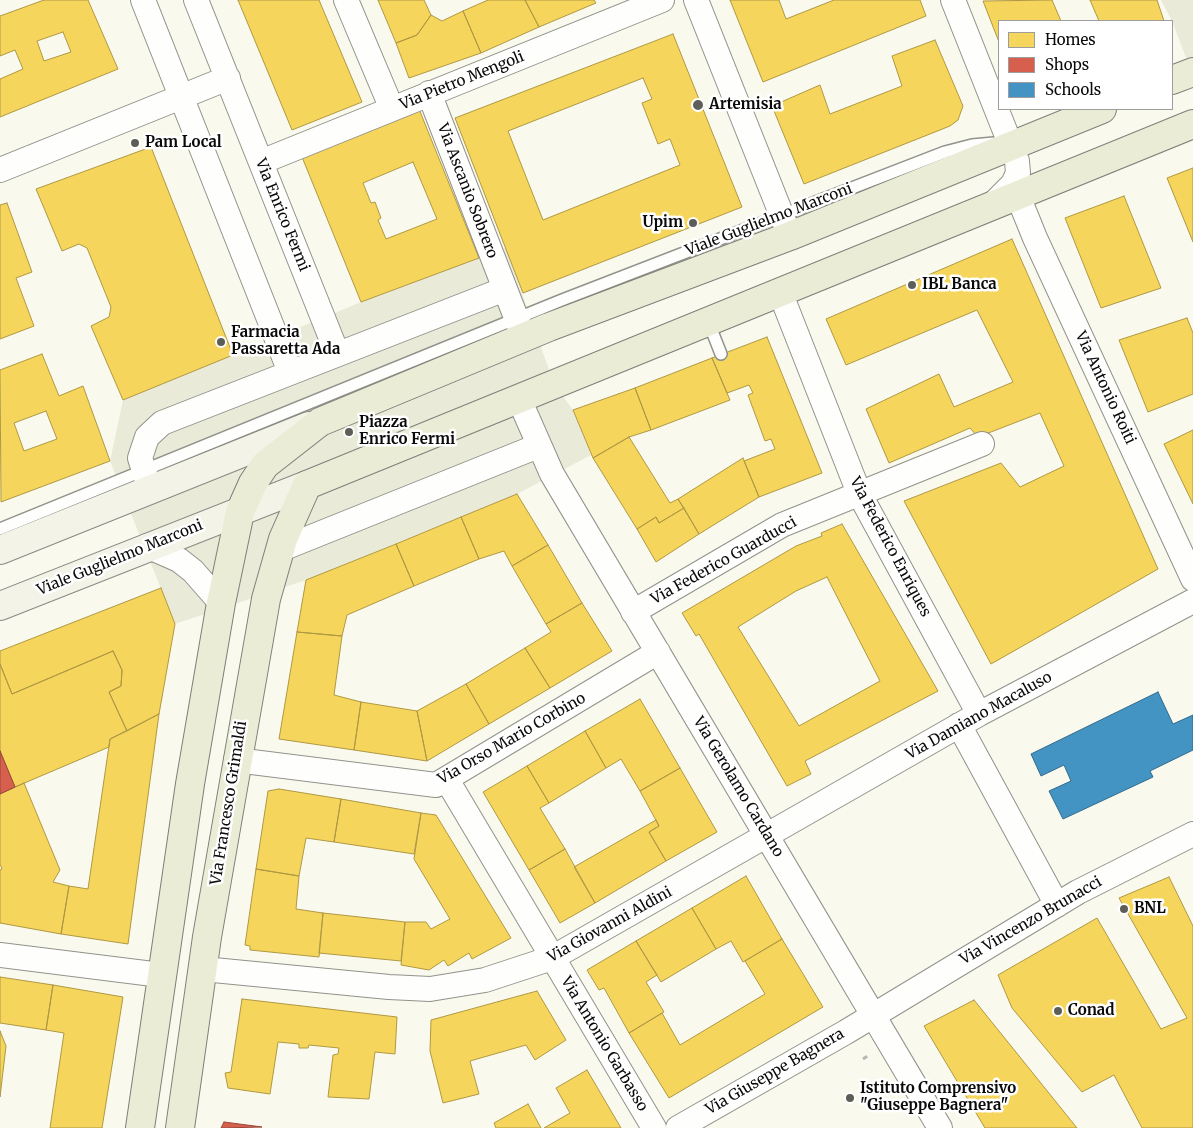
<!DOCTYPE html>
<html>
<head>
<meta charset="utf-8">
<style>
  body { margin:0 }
  #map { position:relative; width:1193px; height:1128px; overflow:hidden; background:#f9faed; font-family:Merriweather,serif }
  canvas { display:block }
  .legend { position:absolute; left:998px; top:20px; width:175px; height:90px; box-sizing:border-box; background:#fff; border:1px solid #9d9d9d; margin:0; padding:6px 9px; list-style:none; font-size:15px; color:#0a0a0a }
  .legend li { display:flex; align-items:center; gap:10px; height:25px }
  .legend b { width:25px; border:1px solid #9d9d9d }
</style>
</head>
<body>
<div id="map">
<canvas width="1193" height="1128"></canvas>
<ul class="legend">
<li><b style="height:14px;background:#f6d55c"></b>Homes</li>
<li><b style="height:14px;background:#d6604d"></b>Shops</li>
<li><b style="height:14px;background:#4393c3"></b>Schools</li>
</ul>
</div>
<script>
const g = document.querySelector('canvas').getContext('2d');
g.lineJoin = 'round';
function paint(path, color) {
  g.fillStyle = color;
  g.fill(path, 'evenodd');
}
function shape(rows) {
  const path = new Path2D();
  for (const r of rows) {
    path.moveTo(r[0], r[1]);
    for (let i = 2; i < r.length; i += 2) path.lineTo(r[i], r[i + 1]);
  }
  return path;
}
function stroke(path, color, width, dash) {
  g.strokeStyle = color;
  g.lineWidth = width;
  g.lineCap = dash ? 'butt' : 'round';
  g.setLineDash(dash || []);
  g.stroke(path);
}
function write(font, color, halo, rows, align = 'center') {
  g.font = font + ' Merriweather,serif';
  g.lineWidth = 5;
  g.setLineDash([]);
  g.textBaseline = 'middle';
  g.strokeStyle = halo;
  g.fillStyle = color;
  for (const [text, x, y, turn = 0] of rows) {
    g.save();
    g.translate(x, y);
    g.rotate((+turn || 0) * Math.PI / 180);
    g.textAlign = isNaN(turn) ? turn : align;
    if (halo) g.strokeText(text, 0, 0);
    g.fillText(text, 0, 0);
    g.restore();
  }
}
paint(shape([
  [1161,0,1193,0,1193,76,1172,21],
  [506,248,554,384,573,410,591,455,517,494,306,580,175,624,110,461,123,400,361,302]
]), '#eaead8');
const homes = shape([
  [44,0,88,0,118,69,0,117,0,79,23,69,15,50,0,56,0,16,44,0],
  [63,32,71,52,44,61,37,41,63,32],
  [238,0,319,0,362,102,292,130,238,0],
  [378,0,424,0,431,15,417,35,396,43,378,0],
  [488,0,525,0,539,27,481,53,463,11,488,0],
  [525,0,594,0,596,3,539,27,525,0],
  [730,0,779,0,786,19,834,0,920,0,926,16,763,82,730,0],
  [1052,0,1061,21,999,21,999,42,983,1,1052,0],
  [1090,0,1157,0,1164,21,1099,21,1090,0],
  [463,11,481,53,409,78,396,43,417,35,431,15,442,21,463,11],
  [673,34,742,207,523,293,455,118,673,34],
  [643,78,652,99,642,103,658,144,670,139,680,165,543,220,508,131,643,78],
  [935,40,963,106,958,120,950,126,804,184,772,106,820,85,830,114,902,86,892,56,935,40],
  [419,109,479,258,361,302,302,157,419,109],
  [413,162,437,219,386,239,378,220,381,218,375,202,371,203,363,183,413,162],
  [151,147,233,355,123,400,91,326,109,317,111,307,87,248,79,244,62,251,36,189,151,147],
  [1193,168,1193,242,1167,178,1193,168],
  [1124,196,1161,288,1101,308,1065,218,1124,196],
  [7,203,32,272,16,278,34,326,0,339,0,205,7,203],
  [1012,239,1158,569,991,664,904,501,1001,463,1020,487,1064,466,1040,413,978,437,970,428,889,463,866,409,939,374,954,407,1013,382,977,310,846,365,826,319,1012,239],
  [1187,318,1193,333,1193,394,1148,412,1119,340,1187,318],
  [767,337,822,473,759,497,744,461,775,449,771,439,765,441,748,395,753,393,749,385,727,393,712,358,767,337],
  [42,354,59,396,83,386,110,461,1,502,0,370,42,354],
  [46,411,57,439,24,451,14,423,46,411],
  [712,358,730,400,651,430,635,388,712,358],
  [635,388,651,430,629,437,593,458,573,410,635,388],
  [1193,430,1193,504,1164,444,1193,430],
  [629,437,670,503,678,499,684,508,659,523,656,517,637,529,593,458,629,437],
  [743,458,759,497,699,534,678,499,743,458],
  [517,494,548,545,512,566,504,551,479,559,461,517,517,494],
  [684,508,699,534,656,562,637,529,656,517,659,523,684,508],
  [461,517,479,559,414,586,396,544,461,517],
  [842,524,938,691,805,761,811,774,787,786,699,634,696,636,682,613,796,546,822,536,821,533,842,524],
  [827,577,880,681,799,726,738,627,796,591,827,577],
  [396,544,414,586,347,615,342,636,297,632,306,580,396,544],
  [548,545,582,603,546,624,512,566,548,545],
  [161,588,175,624,159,714,127,731,109,692,121,686,122,670,113,651,12,694,0,664,0,651,161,588],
  [582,603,612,651,550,688,525,648,551,632,546,624,582,603],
  [297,632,342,636,334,695,361,702,354,750,279,739,297,632],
  [525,648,550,688,489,724,466,684,525,648],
  [113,651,122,670,121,686,109,692,127,731,110,739,109,747,15,787,0,751,0,664,12,694,113,651],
  [466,684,489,724,427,761,417,711,466,684],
  [640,699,680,768,640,791,621,759,606,768,585,731,640,699],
  [361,702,417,711,427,761,354,750,361,702],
  [159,714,128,944,61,934,69,886,88,889,110,739,159,714],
  [585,731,606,768,549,803,527,766,585,731],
  [527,766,549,803,540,808,565,849,529,870,483,792,527,766],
  [680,768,717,832,666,861,649,832,659,826,640,791,680,768],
  [24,783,60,870,53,882,69,886,61,934,0,923,0,870,2,869,0,864,0,794,24,783],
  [279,789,341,799,334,842,306,838,299,876,256,869,268,791,279,789],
  [341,799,421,813,414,854,334,842,341,799],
  [421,813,436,815,511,938,472,959,469,953,448,966,444,960,429,970,401,965,405,922,426,922,431,929,450,919,414,859,421,813],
  [656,820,659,826,649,832,666,861,595,903,574,867,656,820],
  [565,849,595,903,560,923,529,870,565,849],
  [256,869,299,876,296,909,323,913,319,957,250,950,250,946,245,945,256,869],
  [746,876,782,939,743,962,731,941,716,949,692,908,746,876],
  [1169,877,1193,926,1193,1128,1142,1128,1114,1075,1082,1092,1012,1008,998,975,1097,918,1161,1029,1187,1018,1119,898,1169,877],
  [692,908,716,949,661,982,636,941,692,908],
  [323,913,405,922,401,961,319,953,323,913],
  [782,939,823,1007,669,1098,629,1033,662,1013,680,1045,765,994,745,961,782,939],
  [636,941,657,975,646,982,664,1012,629,1033,604,988,599,990,587,970,636,941],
  [0,977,53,985,46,1030,0,1023,0,977],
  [53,985,123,997,102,1128,50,1128,64,1033,46,1030,53,985],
  [537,991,566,1040,535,1060,526,1045,470,1061,479,1094,443,1103,430,1051,431,1020,537,991],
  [242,999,397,1017,395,1054,375,1052,369,1099,328,1097,333,1055,338,1054,339,1048,309,1045,308,1048,299,1048,299,1044,278,1042,270,1094,228,1088,225,1073,231,1072,242,999],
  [974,1000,1077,1128,985,1128,924,1026,974,1000],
  [0,1031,6,1046,0,1097,0,1031],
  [587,1070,621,1128,544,1128,570,1113,556,1088,587,1070],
  [528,1104,541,1128,496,1128,494,1123,528,1104]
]);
paint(homes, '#f6d55c');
stroke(homes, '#af9843', 1);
const shops = shape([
  [0,751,15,787,0,794,0,751],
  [224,1122,262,1127,221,1128,224,1122]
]);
paint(shops, '#d6604d');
stroke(shops, '#994639', 1);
const schools = shape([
  [1158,692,1173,724,1193,715,1193,750,1150,771,1153,777,1063,819,1049,791,1071,781,1064,765,1041,776,1031,754,1158,692]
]);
paint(schools, '#4393c3');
stroke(schools, '#326a8c', 1);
const lane = shape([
  [708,321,721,354],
  [0,529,562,300,945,152,972,145,994,143]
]);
const street = shape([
  [143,0,290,372],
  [196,0,337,353],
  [346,0,392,109],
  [696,0,790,236],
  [953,0,1017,161,1018,173,1013,184,993,204],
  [429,93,505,289],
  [261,162,662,0],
  [0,170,228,78],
  [1018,196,1035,238,1193,579],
  [780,292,859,493,979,714],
  [519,399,552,474,940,1128],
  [150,490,140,458,147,437,162,423,505,289,524,338],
  [147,546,179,560,193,571,221,603],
  [279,550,538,446],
  [633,612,782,525,982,444],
  [959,725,1057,905],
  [236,760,436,785,658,652],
  [447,780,654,1128],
  [0,955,161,975],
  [203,969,389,987,430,989,485,980,552,958,979,714,1193,601],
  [678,1128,846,1032,1078,892,1193,834]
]);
const secondary = shape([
  [0,550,309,426],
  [0,606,307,485]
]);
const primary = shape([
  [1172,80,1193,72],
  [140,1128,190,784,221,603,240,512,253,483,265,465,320,422,549,327,790,236,1102,109],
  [180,1128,207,937,266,599,283,539,307,485,1193,124]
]);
stroke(lane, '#92928c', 14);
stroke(street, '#92928c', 26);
stroke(secondary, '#888983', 30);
stroke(primary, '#7f7f7a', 30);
stroke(shape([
  [863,1059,869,1055]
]), '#b7b7b5', 3, [5, 2.5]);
stroke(lane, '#fefefc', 11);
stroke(street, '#fefefc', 24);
stroke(secondary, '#f3f4e7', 28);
stroke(primary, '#ebecd6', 28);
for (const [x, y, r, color] of [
  [698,105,6,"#5e5e59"],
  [135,143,5,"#5e5e59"],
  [693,223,5,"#5e5e59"],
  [912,285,5,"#5e5e59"],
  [221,342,5,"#5e5e59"],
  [349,432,5,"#5e5e59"],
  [1124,909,5,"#5e5e59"],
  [1058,1011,5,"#5e5e59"],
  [850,1098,5,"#5e5e59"]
]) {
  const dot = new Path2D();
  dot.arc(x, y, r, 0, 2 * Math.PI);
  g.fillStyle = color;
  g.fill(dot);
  stroke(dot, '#fff', 2);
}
write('15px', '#0a0a0a', '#fff', [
  ["Via Pietro Mengoli",462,81,-22],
  ["Via Ascanio Sobrero",467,191,69],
  ["Via Enrico Fermi",282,215,68],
  ["Viale Guglielmo Marconi",769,220,-21],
  ["Via Antonio Roiti",1105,388,65],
  ["Via Federico Enriques",890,547,62],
  ["Viale Guglielmo Marconi",120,558,-22],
  ["Via Federico Guarducci",724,561,-29],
  ["Via Damiano Macaluso",979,716,-29],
  ["Via Orso Mario Corbino",512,739,-30],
  ["Via Gerolamo Cardano",738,787,59],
  ["Via Francesco Grimaldi",229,803,-81],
  ["Via Vincenzo Brunacci",1031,921,-30],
  ["Via Giovanni Aldini",610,925,-29],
  ["Via Antonio Garbasso",604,1044,59],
  ["Via Giuseppe Bagnera",775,1072,-30]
]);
write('bold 15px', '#0a0a0a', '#fff', [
  ["Artemisia",709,105],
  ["Pam Local",145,143],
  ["Upim",683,223,"right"],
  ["IBL Banca",922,285],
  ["Farmacia",231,333],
  ["Passaretta Ada",231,350],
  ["Piazza",359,423],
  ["Enrico Fermi",359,440],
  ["BNL",1134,909],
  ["Conad",1068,1011],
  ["Istituto Comprensivo",860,1089],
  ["\"Giuseppe Bagnera\"",860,1106]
], 'left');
</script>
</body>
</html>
